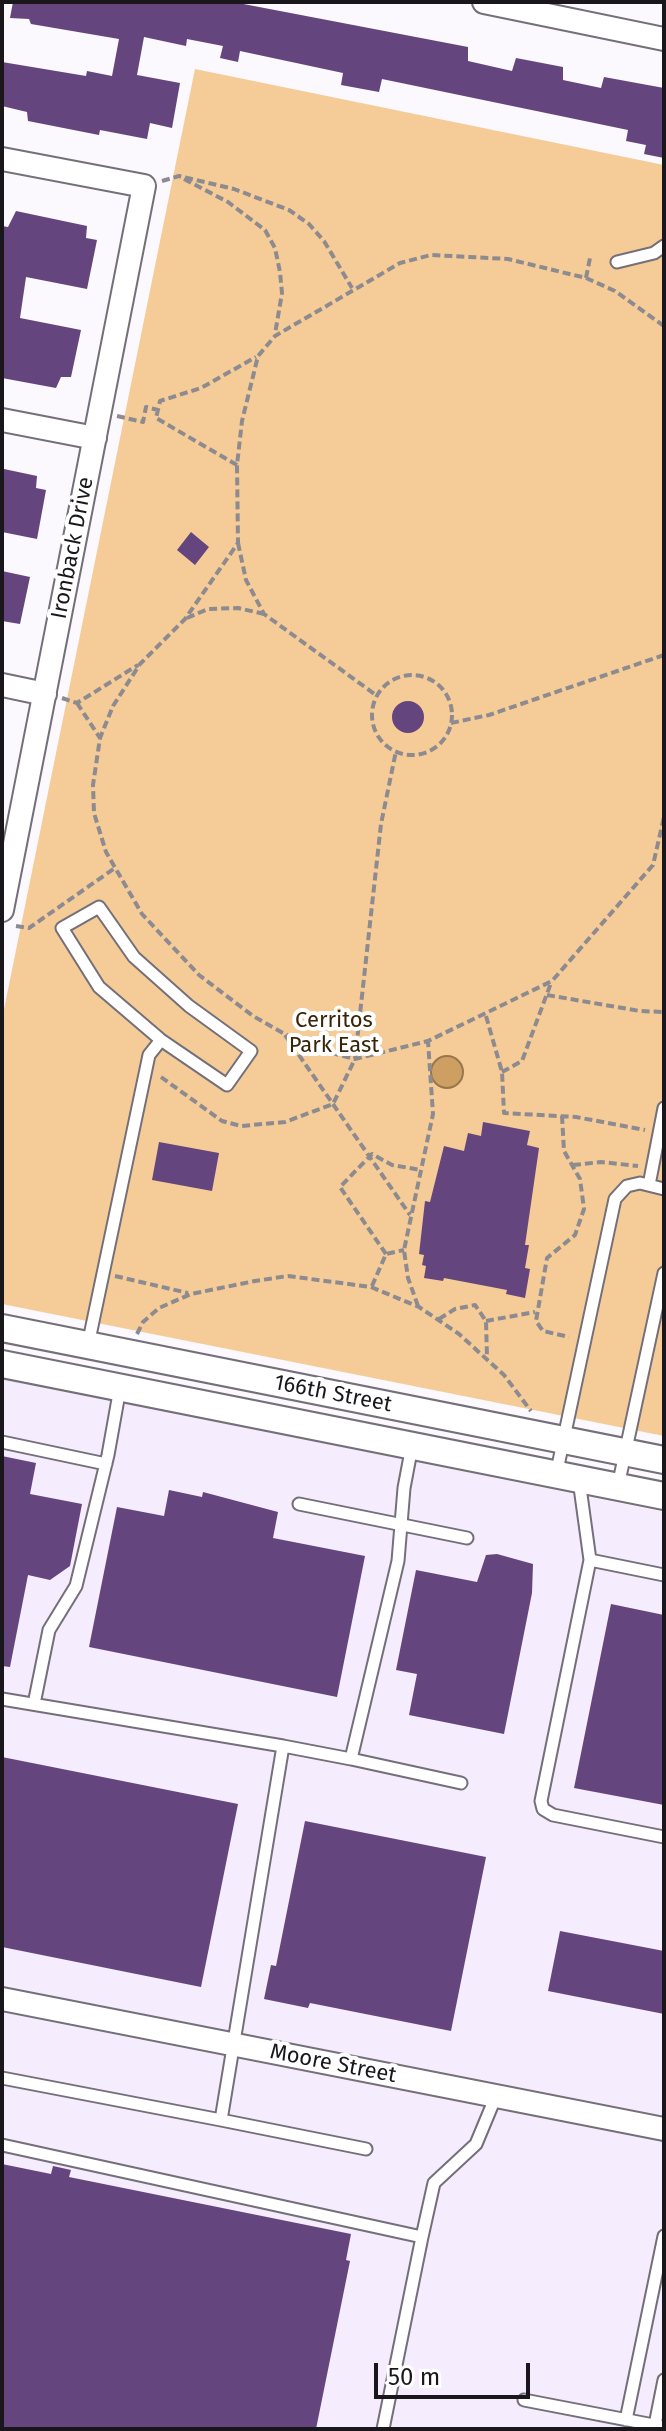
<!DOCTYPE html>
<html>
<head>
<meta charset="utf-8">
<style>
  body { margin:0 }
  #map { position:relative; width:666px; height:2431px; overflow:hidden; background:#fbf8fe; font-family:"Fira Sans",sans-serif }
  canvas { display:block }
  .frame { position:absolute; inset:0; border:4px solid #19171b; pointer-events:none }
  .scale { position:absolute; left:374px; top:2363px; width:156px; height:36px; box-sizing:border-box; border:4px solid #19171b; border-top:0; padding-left:10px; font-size:24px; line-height:28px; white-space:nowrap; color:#19171b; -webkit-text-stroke:6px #fff; paint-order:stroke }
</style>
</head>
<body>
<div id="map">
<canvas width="666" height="2431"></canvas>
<div class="frame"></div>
<div class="scale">50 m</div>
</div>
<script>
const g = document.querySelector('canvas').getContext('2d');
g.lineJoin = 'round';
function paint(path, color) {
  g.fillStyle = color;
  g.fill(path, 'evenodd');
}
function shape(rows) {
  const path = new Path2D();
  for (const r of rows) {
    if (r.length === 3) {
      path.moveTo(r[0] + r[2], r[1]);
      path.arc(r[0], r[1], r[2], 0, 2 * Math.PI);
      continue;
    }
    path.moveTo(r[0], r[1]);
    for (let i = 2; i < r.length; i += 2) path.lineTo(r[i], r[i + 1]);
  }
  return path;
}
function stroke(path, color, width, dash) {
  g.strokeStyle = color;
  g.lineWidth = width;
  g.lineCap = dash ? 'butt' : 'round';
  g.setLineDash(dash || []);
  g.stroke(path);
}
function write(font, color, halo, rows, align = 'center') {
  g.font = font + ' "Fira Sans",sans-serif';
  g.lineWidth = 8;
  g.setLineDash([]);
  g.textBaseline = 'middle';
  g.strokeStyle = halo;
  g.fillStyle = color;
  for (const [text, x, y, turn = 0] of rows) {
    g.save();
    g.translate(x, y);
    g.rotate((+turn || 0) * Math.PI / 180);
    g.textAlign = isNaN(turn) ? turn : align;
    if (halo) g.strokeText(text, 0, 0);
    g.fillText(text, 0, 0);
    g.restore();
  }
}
paint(shape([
  [2,1378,664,1512,664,2429,2,2429]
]), '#f5ecfd');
paint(shape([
  [195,69,664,165,664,1436,2,1304,2,1019]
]), '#f5cc97');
const water = shape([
  [447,1072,16]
]);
paint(water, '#ce9f62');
stroke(water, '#98764d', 2);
paint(shape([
  [13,2,233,2,468,47,468,61,512,71,516,58,563,67,563,80,601,88,604,77,664,88,664,158,644,154,646,145,626,141,628,130,382,79,379,92,341,85,343,73,240,51,238,62,220,58,223,46,187,39,186,46,144,37,137,75,180,83,172,128,150,123,147,139,100,130,99,135,28,121,27,112,2,106,2,62,86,76,87,71,112,76,119,39,31,24,29,19,10,18],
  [16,211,87,226,86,238,97,240,87,289,26,277,20,318,81,330,71,377,61,377,56,388,2,378,2,226,8,227],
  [4,469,37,476,36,488,46,490,37,539,2,532],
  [191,532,209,547,195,565,177,550],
  [2,571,30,577,20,624,2,621],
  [408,717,16],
  [483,1122,530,1131,527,1145,539,1148,525,1245,529,1245,525,1268,530,1269,525,1298,506,1294,507,1290,444,1278,443,1281,424,1278,426,1266,422,1265,424,1255,419,1254,425,1201,430,1202,444,1146,464,1151,468,1133,481,1136],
  [159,1142,219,1153,212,1191,152,1180],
  [2,1456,36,1463,30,1494,82,1504,70,1566,50,1580,28,1575,10,1667,2,1666],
  [169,1490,202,1497,203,1492,278,1512,273,1538,365,1556,337,1697,89,1647,117,1507,164,1516],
  [497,1554,533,1564,532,1593,504,1734,409,1715,417,1674,396,1670,416,1570,477,1582,486,1555],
  [611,1604,664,1615,664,1805,574,1788],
  [2,1757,238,1804,201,1987,2,1947],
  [305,1821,486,1857,451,2031,310,2003,308,2008,264,1999,271,1965,276,1966],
  [560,1931,664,1951,664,2014,548,1991],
  [2,2164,51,2174,53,2166,71,2170,69,2177,351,2234,346,2260,350,2261,316,2429,2,2429]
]), '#65457e');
const service = shape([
  [617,262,654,253,664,246],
  [649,1185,664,1108],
  [88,1345,149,1055,161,1040,227,1085,251,1051,189,1006,134,957,99,907,62,928,99,987,161,1040],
  [2,1442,106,1464],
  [556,1475,615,1199,627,1186,640,1183,664,1189],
  [579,1480,590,1560,541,1801,543,1809,553,1815,664,1837],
  [618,1486,664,1273],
  [299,1504,467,1538],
  [590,1560,664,1575],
  [2,1699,283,1746],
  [34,1704,49,1630,76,1586,108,1455,120,1388],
  [351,1759,461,1783],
  [2,2078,221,2120,283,1746,351,1759,398,1561,404,1488,412,1446],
  [221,2120,366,2149],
  [2,2145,422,2237,383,2429],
  [422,2237,434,2183,476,2144,496,2096],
  [524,2400,664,2427],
  [626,2420,664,2236],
  [655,2425,664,2380]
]);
const minor = shape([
  [484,2,664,39],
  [2,159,144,186,2,910],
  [2,420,95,438],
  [2,685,45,694],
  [2,1999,664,2129]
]);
const tertiary = shape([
  [2,1328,664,1460],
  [2,1364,664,1496]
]);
stroke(service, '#746f78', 15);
stroke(minor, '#746f78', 26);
stroke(tertiary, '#746f78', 30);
stroke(shape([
  [184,179,228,202,265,230,275,248,280,272,282,293,275,334],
  [162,181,179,176,234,189,289,210,309,224,324,241,352,288],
  [586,278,590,258],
  [664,326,615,291,586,278,508,259,431,255,400,263,275,336,258,356,242,421,237,465,238,543,185,619,140,664,113,706,100,738,93,785,94,813,106,852,142,914,199,975,253,1016,283,1033,320,1050,355,1059,428,1041,552,981,653,865,664,817],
  [117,416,143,422,146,407,158,410],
  [237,465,156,418,160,401,201,388,256,357],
  [238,543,246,580,264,614,376,695],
  [187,618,208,609,238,608,264,614],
  [412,715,40],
  [62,698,77,703,138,665],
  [77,703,100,738],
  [451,723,489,715,664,655],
  [16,926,29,928,115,868],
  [547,995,640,1011,664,1012],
  [486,1016,502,1072,504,1113,576,1117,645,1130],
  [285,1035,410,1215],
  [502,1072,522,1061,551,983],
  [161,1077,222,1121,241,1126,285,1122,333,1104,355,1059,381,824,396,751],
  [562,1116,564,1151,580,1179,584,1209,575,1235,547,1258,536,1321,543,1331,569,1337],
  [573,1165,601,1162,638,1166],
  [386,1254,340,1187,372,1154,392,1165,421,1170],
  [115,1276,188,1293],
  [372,1286,386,1254,404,1250],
  [418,1306,408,1278,404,1250,433,1114,428,1041],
  [439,1319,455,1309,475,1305,486,1321,487,1357],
  [486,1321,535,1312],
  [137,1334,143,1322,159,1308,191,1294,255,1281,288,1276,371,1287,419,1307,459,1334,504,1375,531,1411]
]), '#8d8b90', 4, [8, 4]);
stroke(service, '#fff', 11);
stroke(minor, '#fff', 22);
stroke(tertiary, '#fff', 26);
write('22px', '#19171b', '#fff', [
  ["Ironback Drive",73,548,-79],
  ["166th Street",333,1394,11],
  ["Moore Street",333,2064,11]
]);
write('22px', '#382508', '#fff', [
  ["Cerritos",334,1021],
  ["Park East",334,1046]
]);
</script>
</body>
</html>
